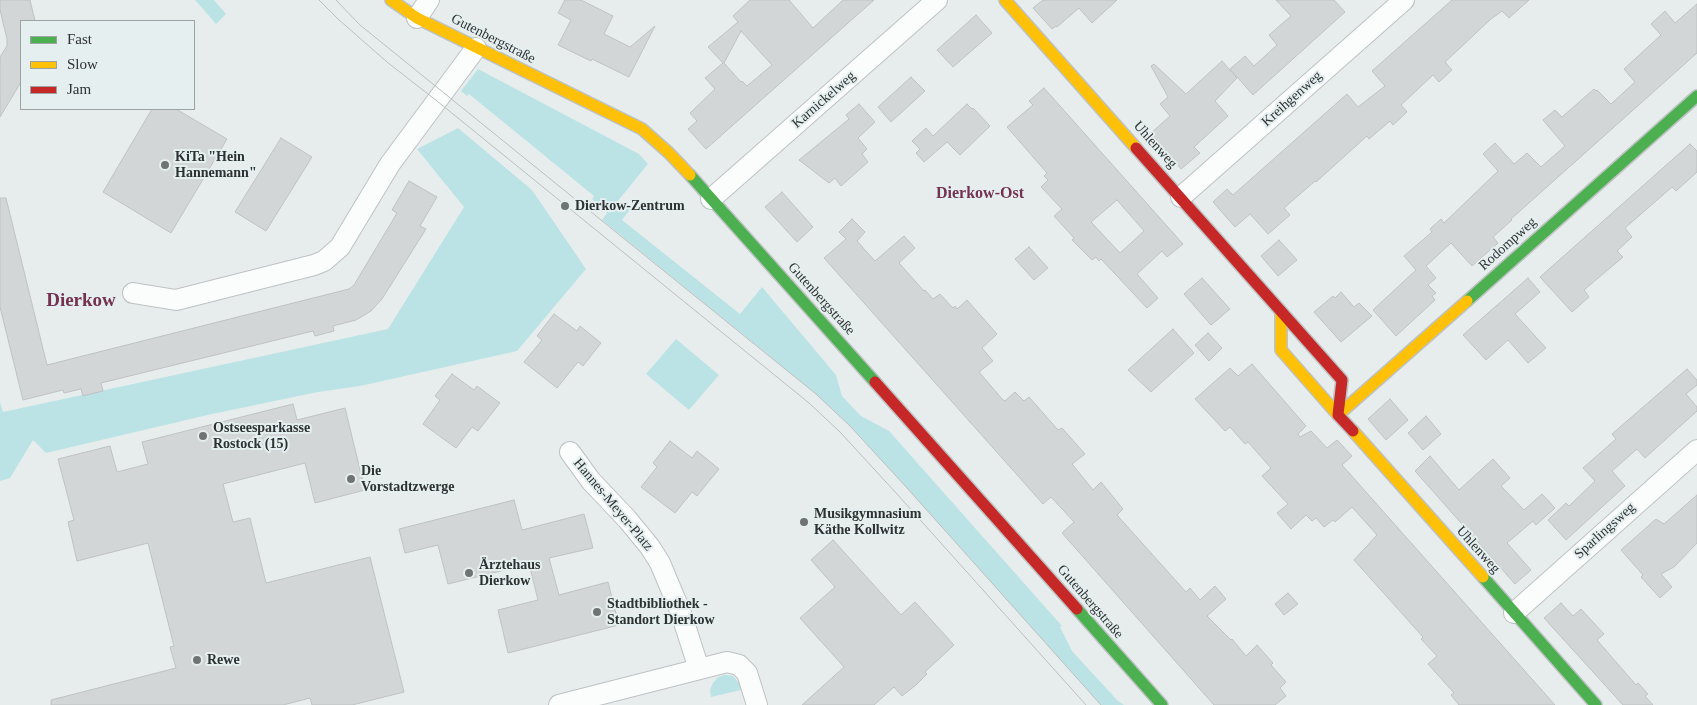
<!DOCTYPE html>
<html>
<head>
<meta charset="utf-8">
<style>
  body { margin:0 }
  #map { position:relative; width:1697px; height:705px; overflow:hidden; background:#e7eded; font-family:Georgia,serif }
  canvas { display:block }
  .legend { position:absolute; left:20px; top:20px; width:175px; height:90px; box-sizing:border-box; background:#e5efef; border:1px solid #9ca3a3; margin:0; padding:6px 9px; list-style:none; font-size:15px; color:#2e3132 }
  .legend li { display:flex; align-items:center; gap:10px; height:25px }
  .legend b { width:25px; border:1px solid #9ca3a3 }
</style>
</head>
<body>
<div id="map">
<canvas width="1697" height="705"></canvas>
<ul class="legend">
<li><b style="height:6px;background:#4caf50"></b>Fast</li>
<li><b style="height:6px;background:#ffc107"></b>Slow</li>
<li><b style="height:6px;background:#c62828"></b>Jam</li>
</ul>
</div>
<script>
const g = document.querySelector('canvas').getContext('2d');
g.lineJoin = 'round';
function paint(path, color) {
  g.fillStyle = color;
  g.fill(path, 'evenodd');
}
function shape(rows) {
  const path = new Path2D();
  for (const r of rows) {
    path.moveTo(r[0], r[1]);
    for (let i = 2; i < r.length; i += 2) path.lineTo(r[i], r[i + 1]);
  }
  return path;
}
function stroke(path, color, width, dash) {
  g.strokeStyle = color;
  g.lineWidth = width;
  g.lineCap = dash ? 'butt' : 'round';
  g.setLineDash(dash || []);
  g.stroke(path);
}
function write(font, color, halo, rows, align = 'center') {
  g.font = font + ' Georgia,serif';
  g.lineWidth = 4;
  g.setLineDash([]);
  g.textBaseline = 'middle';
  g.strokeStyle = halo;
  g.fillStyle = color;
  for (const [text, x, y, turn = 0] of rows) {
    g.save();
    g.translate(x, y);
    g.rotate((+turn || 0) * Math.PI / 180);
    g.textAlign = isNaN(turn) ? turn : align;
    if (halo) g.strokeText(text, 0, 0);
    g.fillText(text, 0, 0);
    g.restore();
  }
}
paint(shape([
  [195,0,214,0,226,14,216,24],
  [478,69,639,154,648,164,608,213,635,203,622,220,740,314,762,287,836,375,842,396,861,416,889,431,1062,626,1060,627,1072,651,1118,701,1124,705,1101,705,907,488,850,426,816,394,602,220,607,213,592,199,594,196,469,94,467,96,461,91],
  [458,128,532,190,586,269,517,351,360,386,318,392,212,414,46,453,33,440,10,478,0,481,0,402,3,412,388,329,464,207,417,149],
  [676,339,719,375,689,410,646,374],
  [725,675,733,676,739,683,741,690,711,697,710,690,713,683,718,677]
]), '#bbe3e5');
const building = shape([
  [0,0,30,0,35,21,21,21,21,82,0,117,0,57,7,46,7,39,0,10,0,0],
  [565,0,581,0,613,16,604,34,630,47,655,26,629,77,592,59,591,61,558,45,571,20,558,13,565,0],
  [750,0,789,0,813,28,843,0,874,0,706,149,688,129,697,121,690,113,715,89,705,78,723,63,708,47,738,22,733,16,750,0],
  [741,31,772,65,747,86,742,81,741,82,724,63,741,31],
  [1043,0,1117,0,1092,23,1079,8,1057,27,1056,26,1052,29,1033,8,1043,0],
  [1276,0,1334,0,1345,12,1253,95,1230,69,1245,56,1254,66,1277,45,1269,35,1291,16,1276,0],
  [1452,0,1529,0,1509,18,1502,11,1491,19,1445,62,1452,70,1439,82,1433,75,1401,105,1407,112,1393,125,1390,121,1369,139,1367,136,1316,182,1315,181,1284,208,1290,215,1268,234,1250,214,1235,227,1213,202,1227,189,1233,195,1347,94,1358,107,1385,86,1372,71,1452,0],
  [1697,4,1697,53,1511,219,1512,220,1493,237,1498,243,1472,266,1451,243,1426,266,1436,278,1428,285,1436,293,1432,296,1435,300,1396,336,1373,310,1416,270,1404,256,1432,232,1430,229,1441,219,1444,223,1498,171,1483,154,1495,143,1514,164,1527,153,1541,167,1565,146,1543,120,1555,110,1562,117,1594,89,1596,91,1597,90,1611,104,1635,82,1624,69,1661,35,1651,24,1665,11,1675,23,1697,4],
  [976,15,992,33,953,67,937,50,976,15],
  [1222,61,1237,78,1215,101,1228,116,1194,147,1200,153,1181,169,1151,133,1170,116,1160,104,1168,97,1151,66,1154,64,1186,94,1222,61],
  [911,77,925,91,891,122,878,107,911,77],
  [1044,88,1183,244,1167,257,1162,251,1137,274,1158,298,1147,308,1101,259,1099,261,1096,257,1092,260,1072,240,1074,238,1054,216,1062,209,1041,187,1048,180,1044,176,1047,173,1007,127,1033,105,1029,101,1044,88],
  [1117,200,1144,231,1120,253,1091,222,1117,200],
  [859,104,875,122,858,138,867,149,862,154,868,162,841,186,835,178,829,183,799,160,849,119,846,115,859,104],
  [967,104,972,109,973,108,990,126,960,155,947,142,924,162,916,153,920,149,912,141,926,128,933,136,967,104],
  [152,109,176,109,227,139,171,233,103,192,152,109],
  [281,138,312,157,266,231,235,212,281,138],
  [1690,144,1697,151,1697,172,1676,191,1672,187,1625,228,1632,237,1617,251,1623,257,1584,290,1589,297,1572,312,1540,277,1690,144],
  [409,181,437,197,420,226,426,229,382,299,371,311,356,320,333,326,334,331,315,336,313,331,101,383,103,391,83,396,81,389,64,393,63,390,23,400,0,307,0,198,6,198,47,365,349,289,354,285,397,213,392,210,409,181],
  [782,192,813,227,797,242,765,207,782,192],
  [852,219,865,232,857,241,875,261,904,236,915,248,899,263,924,291,925,290,933,299,940,294,953,308,955,306,957,309,967,300,997,334,982,348,993,361,979,372,1003,400,1005,401,1015,392,1024,401,1029,397,1058,430,1062,428,1085,454,1072,464,1093,490,1101,482,1123,509,1117,515,1186,592,1190,588,1200,600,1215,586,1226,599,1207,616,1231,640,1232,639,1246,656,1257,645,1273,663,1271,665,1286,682,1280,688,1286,696,1275,705,1214,705,1062,533,1074,522,1051,497,1043,504,824,258,846,239,839,232,852,219],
  [1279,240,1297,260,1278,276,1261,256,1279,240],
  [1029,247,1048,268,1034,280,1015,259,1029,247],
  [1202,278,1230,309,1211,325,1184,294,1202,278],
  [1528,278,1540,292,1515,314,1546,348,1528,363,1508,340,1486,360,1463,335,1528,278],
  [1341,292,1354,307,1359,303,1372,316,1341,342,1314,312,1333,296,1335,298,1341,292],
  [554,314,577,331,580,326,601,343,583,366,578,362,557,388,524,362,542,340,537,336,554,314],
  [1173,329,1194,353,1151,392,1128,370,1173,329],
  [1208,333,1222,348,1209,361,1195,345,1208,333],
  [1252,364,1306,426,1298,434,1300,437,1311,431,1327,448,1337,440,1352,456,1342,465,1555,705,1459,705,1451,695,1454,693,1428,664,1437,656,1421,639,1423,637,1354,560,1377,535,1352,507,1335,522,1333,520,1324,527,1316,518,1312,521,1306,515,1291,529,1277,513,1288,504,1262,476,1271,468,1248,442,1245,444,1230,427,1225,431,1195,399,1230,368,1238,376,1252,364],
  [1687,369,1697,380,1697,385,1686,394,1697,407,1697,411,1645,458,1637,449,1612,471,1625,486,1566,540,1548,520,1566,503,1569,506,1595,481,1583,468,1616,439,1612,434,1687,369],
  [452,374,474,390,477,386,500,403,478,431,472,427,456,448,423,424,440,400,435,396,452,374],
  [1390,399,1408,420,1386,440,1368,419,1390,399],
  [293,404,297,420,345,408,365,490,315,503,305,463,223,484,233,522,250,518,266,583,370,557,404,692,352,705,312,705,310,698,283,705,51,705,51,700,176,668,170,647,174,646,148,543,77,561,68,522,74,520,58,459,110,446,117,472,148,464,142,442,293,404],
  [1426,416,1441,434,1423,450,1408,433,1426,416],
  [670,441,692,458,697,451,719,469,697,496,692,492,675,513,641,487,657,467,653,463,670,441],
  [1430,456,1459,490,1493,459,1510,478,1501,486,1524,510,1542,494,1555,508,1536,525,1533,521,1507,543,1531,570,1515,584,1415,471,1430,456],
  [1697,495,1697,543,1674,567,1661,574,1672,587,1660,598,1641,577,1643,575,1621,550,1656,519,1664,524,1697,495],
  [514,500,522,530,584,514,593,548,549,558,559,595,608,582,619,625,508,653,498,610,538,600,529,564,448,584,438,545,405,553,399,529,514,500],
  [833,540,901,615,915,602,954,645,925,672,927,674,916,685,902,696,894,687,874,705,802,705,844,667,800,618,835,587,811,560,833,540],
  [1288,593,1298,604,1284,615,1275,604,1288,593],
  [1561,603,1573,616,1581,609,1604,634,1597,640,1636,685,1638,683,1648,694,1645,696,1653,705,1623,705,1544,618,1561,603]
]);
paint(building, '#d2d6d6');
stroke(building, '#bec2c2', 1);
const street = shape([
  [417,18,429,0],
  [1181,197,1404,0],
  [711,199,937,0],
  [133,293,176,300,314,265,324,261,340,247,390,164,476,48],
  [570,452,591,481,627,519,650,547,660,563,681,613,699,669],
  [1514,613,1697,450],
  [559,705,727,662,739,665,747,673,757,705]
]);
const fast = shape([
  [690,175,875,382],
  [1467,301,1697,96],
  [1483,577,1596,705],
  [1077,609,1162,705]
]);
const slow = shape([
  [391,0,417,18,642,129,669,153,690,175],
  [1005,0,1136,148],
  [1281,312,1281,350,1338,415,1467,301],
  [1353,431,1483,577]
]);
const jam = shape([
  [1136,148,1342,380,1338,415,1353,431],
  [875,382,1077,609]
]);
stroke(street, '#bec2c3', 22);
stroke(fast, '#bec2c3', 14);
stroke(slow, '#bec2c3', 14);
stroke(jam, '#bec2c3', 14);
stroke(street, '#fbfcfc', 20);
stroke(fast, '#4caf50', 11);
stroke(slow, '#ffc107', 11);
stroke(jam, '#c62828', 11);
stroke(shape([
  [319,0,338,19,387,62,437,101,809,403,840,432,897,494,1086,705],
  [336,0,360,25,816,394,850,426,907,488,1101,705]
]), '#bdbebe', 1);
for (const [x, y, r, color] of [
  [165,165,5,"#6f7373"],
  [565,206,5,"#6f7373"],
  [203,436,5,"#6f7373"],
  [351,479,5,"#6f7373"],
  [804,522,5,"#6f7373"],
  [469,573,5,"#6f7373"],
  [597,612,5,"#6f7373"],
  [197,660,5,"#6f7373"]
]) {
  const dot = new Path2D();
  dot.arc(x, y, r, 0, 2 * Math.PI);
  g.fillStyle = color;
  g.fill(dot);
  stroke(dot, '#e5efef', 2);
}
write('14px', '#2e3132', '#e5efef', [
  ["Gutenbergstraße",493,39,27],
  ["Kreihgenweg",1292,99,-42],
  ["Karnickelweg",824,100,-41],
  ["Uhlenweg",1155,145,48],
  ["Rodompweg",1508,244,-42],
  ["Gutenbergstraße",821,299,48],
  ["Hannes-Meyer-Platz",613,505,50],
  ["Sparlingsweg",1605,531,-42],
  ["Uhlenweg",1478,550,48],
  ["Gutenbergstraße",1090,602,49]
]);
write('bold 14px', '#2e3132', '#e5efef', [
  ["KiTa \"Hein",175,157],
  ["Hannemann\"",175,173],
  ["Dierkow-Zentrum",575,206],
  ["Ostseesparkasse",213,428],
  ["Rostock (15)",213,444],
  ["Die",361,471],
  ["Vorstadtzwerge",361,487],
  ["Musikgymnasium",814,514],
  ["Käthe Kollwitz",814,530],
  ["Ärztehaus",479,565],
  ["Dierkow",479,581],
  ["Stadtbibliothek -",607,604],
  ["Standort Dierkow",607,620],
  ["Rewe",207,660]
], 'left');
write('bold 16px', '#743252', '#e5efef', [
  ["Dierkow-Ost",980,194]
]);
write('bold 19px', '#743252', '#e5efef', [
  ["Dierkow",81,301]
]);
</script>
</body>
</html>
